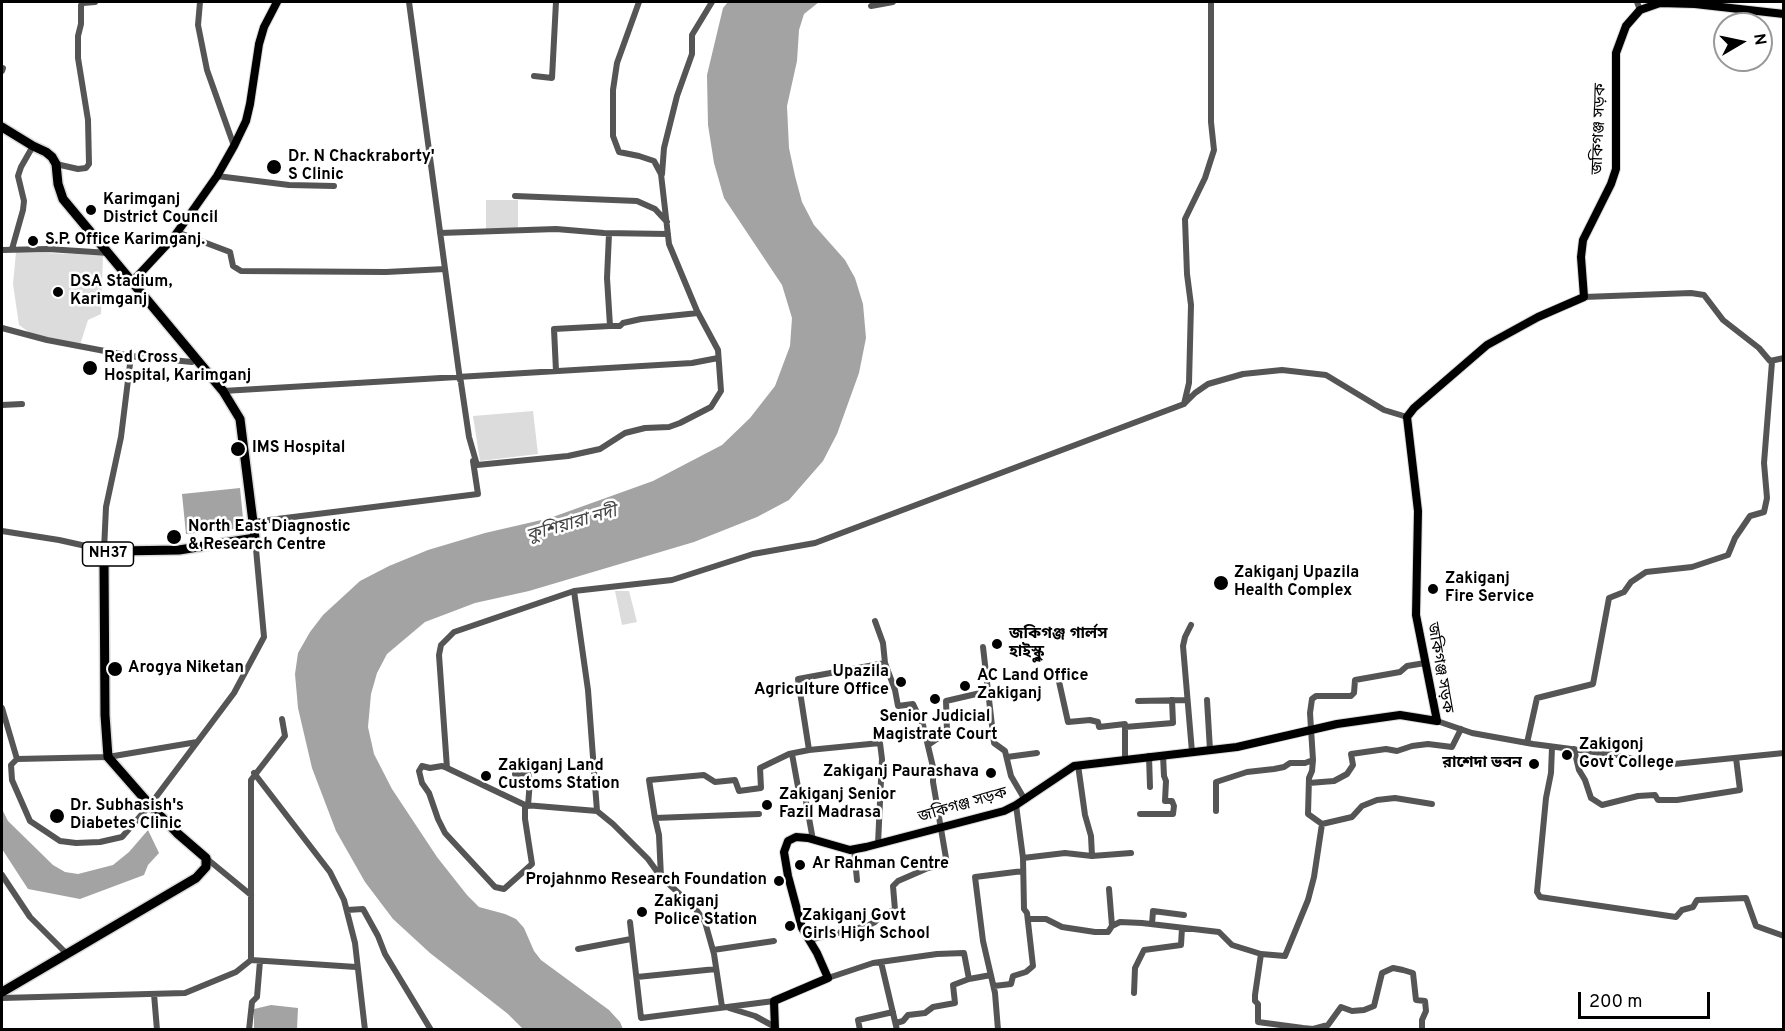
<!DOCTYPE html>
<html>
<head>
<meta charset="utf-8">
<style>
  body { margin:0 }
  #map { position:relative; width:1785px; height:1031px; overflow:hidden; background:#fff; font-family:Overpass,sans-serif }
  canvas { display:block }
  .frame { position:absolute; inset:0; border:3px solid #000; pointer-events:none }
  .north { position:absolute; left:1713px; top:12px; width:60px; height:60px; box-sizing:border-box; background:#fff; border:2px solid #999; border-radius:50%; rotate:81deg; font-size:16px; font-weight:700; line-height:24px; text-align:center; color:#000 }
  .north::after { content:''; display:block; margin:auto; width:21px; height:27px; background:#000; clip-path:polygon(50% 0,100% 100%,50% 72%,0 100%) }
  .scale { position:absolute; left:1578px; top:992px; width:132px; height:27px; box-sizing:border-box; border:3px solid #000; border-top:0; padding-left:8px; font-size:18px; line-height:21px; white-space:nowrap; color:#000; -webkit-text-stroke:4px #fff; paint-order:stroke }
</style>
</head>
<body>
<div id="map">
<canvas width="1785" height="1031"></canvas>
<div class="frame"></div>
<div class="north">N</div>
<div class="scale">200 m</div>
</div>
<script>
const g = document.querySelector('canvas').getContext('2d');
g.lineJoin = 'round';
function paint(path, color) {
  g.fillStyle = color;
  g.fill(path, 'evenodd');
}
function shape(rows) {
  const path = new Path2D();
  for (const r of rows) {
    path.moveTo(r[0], r[1]);
    for (let i = 2; i < r.length; i += 2) path.lineTo(r[i], r[i + 1]);
  }
  return path;
}
function stroke(path, color, width, dash) {
  g.strokeStyle = color;
  g.lineWidth = width;
  g.lineCap = dash ? 'butt' : 'round';
  g.setLineDash(dash || []);
  g.stroke(path);
}
function write(font, color, halo, rows, align = 'center') {
  g.font = font + ' Overpass,"Noto Sans Bengali",sans-serif';
  g.lineWidth = 5;
  g.setLineDash([]);
  g.textBaseline = 'middle';
  g.strokeStyle = halo;
  g.fillStyle = color;
  for (const [text, x, y, turn = 0] of rows) {
    g.save();
    g.translate(x, y);
    g.rotate((+turn || 0) * Math.PI / 180);
    g.textAlign = isNaN(turn) ? turn : align;
    if (halo) g.strokeText(text, 0, 0);
    g.fillText(text, 0, 0);
    g.restore();
  }
}
paint(shape([
  [486,200,518,200,518,228,486,229],
  [16,252,103,255,101,314,88,320,80,345,30,333,19,325,13,284],
  [533,411,538,454,480,461,473,416],
  [615,591,629,591,637,622,622,625]
]), '#dcdcdc');
paint(shape([
  [728,2,819,2,804,14,799,30,797,61,787,106,789,148,795,176,802,202,814,225,845,260,855,278,863,304,866,338,859,373,837,434,823,461,789,500,757,517,694,542,529,591,475,603,425,622,387,654,377,673,371,694,368,727,374,754,392,789,437,857,467,895,479,907,505,914,516,919,524,928,534,951,541,960,609,1010,620,1022,623,1029,523,1029,508,1014,430,953,393,919,365,882,336,831,312,768,298,708,295,674,298,653,310,632,323,615,360,581,389,566,428,550,485,533,550,518,653,481,722,445,750,418,775,386,790,346,792,318,782,285,724,198,714,163,708,125,707,75,723,8],
  [240,488,244,528,186,534,182,494],
  [2,809,8,821,53,865,65,872,78,874,113,865,129,852,148,830,159,853,148,865,144,875,80,899,28,889,2,849],
  [271,1005,298,1008,297,1029,254,1029,254,1009]
]), '#a3a3a3');
const major = shape([
  [133,281,173,238,186,220,217,176,234,146,246,121,250,104,259,44,264,27,277,2],
  [775,1030,774,1001,828,978,817,953,802,928,788,876,784,852,788,841,796,837,808,838,850,850,866,847,1004,811,1016,805,1074,766,1237,747,1337,724,1400,715,1437,721,1416,615,1418,511,1407,417,1414,408,1487,345,1538,317,1584,297,1581,257,1583,240,1611,184,1616,169,1616,53,1626,26,1640,10,1660,3,1695,4,1784,14]
]);
const highway = shape([
  [2,127,33,146,46,152,52,157,56,164,58,184,63,199,223,391,240,419,255,538,179,550,118,551,107,555,104,560,105,715,108,757,150,805,177,833,206,858,206,867,196,878,2,992]
]);
stroke(major, '#dbdbdb', 10);
stroke(highway, '#dbdbdb', 12);
stroke(shape([
  [200,2,198,25,207,70,234,146],
  [409,2,460,380],
  [1637,2,1640,10],
  [871,6,893,2],
  [2,71,3,68],
  [534,76,552,78,556,2],
  [56,164,78,169,86,168,89,164,88,120,78,58,78,36,81,24,81,5,83,3,95,2],
  [662,174,664,148,677,96,692,54,692,35,712,2],
  [217,176,289,185,334,186],
  [515,196,637,201,655,209,667,222],
  [177,232,230,252,233,266,241,271,386,272,445,269],
  [440,233,556,229,604,233,668,234],
  [12,249,23,210,24,201,18,176,21,167,33,146],
  [2,250,48,249,109,253],
  [1584,297,1691,293,1704,295,1723,320,1759,348,1770,361,1784,358],
  [610,326,620,326,623,323,641,319,698,313],
  [2,328,47,340,131,356,192,362,195,359],
  [556,371,554,329,610,326,607,278,609,234],
  [460,376,469,437,477,465,568,456,600,449,625,433,645,428,669,427,680,423,711,407,721,391,718,350,697,311,669,244,661,174,654,161,639,156,619,152,613,136,613,90,617,63,639,2],
  [223,391,692,363,718,358],
  [1184,404,1189,383,1191,305,1187,274,1185,219,1205,178,1214,150,1211,122,1211,2],
  [2,405,22,404],
  [253,522,478,494,473,461],
  [2,531,59,540,104,550,105,552],
  [104,550,106,507,121,437,131,356],
  [574,591,454,632,441,645,439,655,447,768,525,805,597,811],
  [1191,625,1185,637,1183,646,1192,752],
  [983,647,994,743,1005,751,1011,776,1025,800],
  [1425,663,1407,666,1400,672,1355,680,1354,693,1351,696,1316,696,1312,699,1310,713,1313,760,1312,771,1309,778,1308,814,1322,824,1352,817,1362,806,1377,800,1395,798,1432,804],
  [1058,677,1068,722,1090,720,1098,722,1099,727,1125,724,1125,759],
  [1207,700,1210,750],
  [1138,701,1186,700],
  [2,708,17,759,11,765,12,780,30,821,60,841,76,843,100,842,122,837,150,805,234,693,264,637,255,538],
  [1437,721,1472,733,1533,744,1617,755,1649,763,1674,764,1784,753],
  [1125,727,1173,723,1172,700],
  [1527,743,1537,698,1593,684,1609,598,1624,592,1631,582,1646,572,1692,567,1728,555,1735,538,1750,516,1764,512,1767,498,1764,463,1772,362],
  [928,745,947,732,946,701,989,691],
  [1552,747,1551,773,1546,798,1537,892,1540,897,1676,917,1682,910,1693,907,1697,900,1746,898,1756,926,1784,936],
  [1574,749,1579,770,1585,780,1591,798,1602,805,1638,796,1655,795,1658,800,1677,800,1740,790,1736,758],
  [809,750,798,679,885,663,883,643,875,621],
  [792,754,798,787,805,796,813,840],
  [1149,756,1150,787],
  [1007,757,1037,753],
  [17,759,108,757,197,742],
  [1078,765,1085,815,1091,836,1092,856],
  [447,768,442,766,430,768,422,766,419,771,422,783,429,793,438,819,445,833,495,887,504,889,532,864,525,819,525,805],
  [254,773,330,872,344,900,355,943,365,1030],
  [515,774,528,773,530,780,528,806],
  [1309,783,1334,781,1347,774,1353,765,1351,754,1386,749,1397,751,1412,746,1428,744,1452,747,1461,729],
  [1216,811,1216,782,1247,772,1274,769,1284,767,1290,763,1305,763,1313,760],
  [1140,814,1173,814,1174,806,1172,801,1165,801,1166,781,1164,776,1163,755],
  [655,818,759,814],
  [854,849,857,880],
  [206,858,251,895],
  [1023,858,1065,853,1092,856,1131,853],
  [2,875,30,917,66,953],
  [661,877,659,835,655,818,649,780,704,775,715,782,735,780,739,791,761,788,760,768,789,754,809,750,880,743,882,759,878,844],
  [1109,889,1112,926],
  [347,910,363,909,378,936,385,954,431,1030],
  [1028,919,1046,919,1062,927,1095,932,1108,932,1112,926,1120,922,1142,923,1219,932,1232,945,1261,954,1255,995,1255,1001,1258,1004,1258,1022,1303,1028,1313,1029,1328,1025,1341,1007,1352,1011,1364,1010,1374,1006,1382,973,1393,968,1403,970,1413,973,1416,1000,1425,1001,1426,1011,1422,1020,1422,1030],
  [630,922,641,1018,774,1001],
  [1152,924,1153,911,1184,915],
  [809,940,867,926,875,922,883,914,895,910,893,886,898,881,928,868,947,864,933,782,933,767,923,725,913,704,898,706,895,690,885,663],
  [578,949,631,939],
  [713,950,774,941],
  [1261,954,1285,956,1308,900,1314,877,1322,824],
  [251,960,356,967],
  [881,962,897,1030],
  [637,977,716,969],
  [828,978,873,963,937,954,964,953,969,979],
  [994,986,1011,984,1013,976,1026,972,1033,966,1027,913,1024,909,1023,858,1016,805],
  [1134,993,1135,968,1144,950,1181,945,1182,928],
  [154,994,157,1030],
  [2,998,185,993,236,972,251,960,251,780,285,736,282,719],
  [722,1007,714,954,705,922,695,908,661,877,648,859,613,824,597,811,588,690,574,591,672,580,753,554,815,543,1184,404,1195,393,1208,384,1243,374,1282,370,1326,375,1384,410,1407,417],
  [729,1008,755,1016,775,1027],
  [896,1023,903,1021,908,1015,925,1013,933,1007,955,1003,953,985,969,979,991,975],
  [249,1030,252,1002,257,997,260,961],
  [860,1030,858,1020,893,1012],
  [998,1030,995,993,983,941,975,877,1023,871]
]), '#555', 6);
stroke(major, '#000', 8);
stroke(highway, '#000', 9);
for (const [x, y, r, color] of [
  [274,167,8,"#000"],
  [91,210,6,"#000"],
  [33,241,6,"#000"],
  [58,292,6,"#000"],
  [90,368,8,"#000"],
  [238,449,8,"#000"],
  [174,537,8,"#000"],
  [1221,583,8,"#000"],
  [1433,589,6,"#000"],
  [997,644,6,"#000"],
  [115,669,8,"#000"],
  [901,682,6,"#000"],
  [965,686,6,"#000"],
  [935,699,6,"#000"],
  [1567,755,6,"#000"],
  [1534,764,6,"#000"],
  [991,773,6,"#000"],
  [486,776,6,"#000"],
  [767,805,6,"#000"],
  [57,816,8,"#000"],
  [800,865,6,"#000"],
  [779,881,6,"#000"],
  [642,912,6,"#000"],
  [790,926,6,"#000"]
]) {
  const dot = new Path2D();
  dot.arc(x, y, r, 0, 2 * Math.PI);
  g.fillStyle = color;
  g.fill(dot);
  stroke(dot, '#fff', 2);
}
for (const [x, y, w] of [
  [108,554,51]
]) {
  const box = new Path2D();
  box.roundRect(x - w / 2, y - 12, w, 24, 4.5);
  g.fillStyle = '#fff';
  g.fill(box);
  stroke(box, '#000', 1.5);
}
write('bold 15px', '#000', null, [
  ["NH37",108,554]
]);
write('16px', '#000', '#fff', [
  ["জকিগঞ্জ সড়ক",1600,129,-88],
  ["জকিগঞ্জ সড়ক",1439,668,80],
  ["জকিগঞ্জ সড়ক",963,806,-16]
]);
write('bold 16px', '#000', '#fff', [
  ["Dr. N Chackraborty'",288,158],
  ["S Clinic",288,176],
  ["Karimganj",103,201],
  ["District Council",103,219],
  ["S.P. Office Karimganj.",45,241],
  ["DSA Stadium,",70,283],
  ["Karimganj",70,301],
  ["Red Cross",104,359],
  ["Hospital, Karimganj",104,377],
  ["IMS Hospital",252,449],
  ["North East Diagnostic",188,528],
  ["& Research Centre",188,546],
  ["Zakiganj Upazila",1234,574],
  ["Health Complex",1234,592],
  ["Zakiganj",1445,580],
  ["Fire Service",1445,598],
  ["জকিগঞ্জ গার্লস",1009,635],
  ["হাইস্কুল",1009,653],
  ["Arogya Niketan",128,669],
  ["Upazila",889,673,"right"],
  ["Agriculture Office",889,691,"right"],
  ["AC Land Office",977,677],
  ["Zakiganj",977,695],
  ["Senior Judicial",935,718,"center"],
  ["Magistrate Court",935,736,"center"],
  ["Zakigonj",1579,746],
  ["Govt College",1579,764],
  ["রাশেদা ভবন",1522,764,"right"],
  ["Zakiganj Land",498,767],
  ["Customs Station",498,785],
  ["Zakiganj Paurashava",979,773,"right"],
  ["Zakiganj Senior",779,796],
  ["Fazil Madrasa",779,814],
  ["Dr. Subhasish's",70,807],
  ["Diabetes Clinic",70,825],
  ["Ar Rahman Centre",812,865],
  ["Projahnmo Research Foundation",767,881,"right"],
  ["Zakiganj",654,903],
  ["Police Station",654,921],
  ["Zakiganj Govt",802,917],
  ["Girls High School",802,935]
], 'left');
write('italic 18px', '#444', '#fff', [
  ["কুশিয়ারা নদী",572,525,-16]
]);
</script>
</body>
</html>
